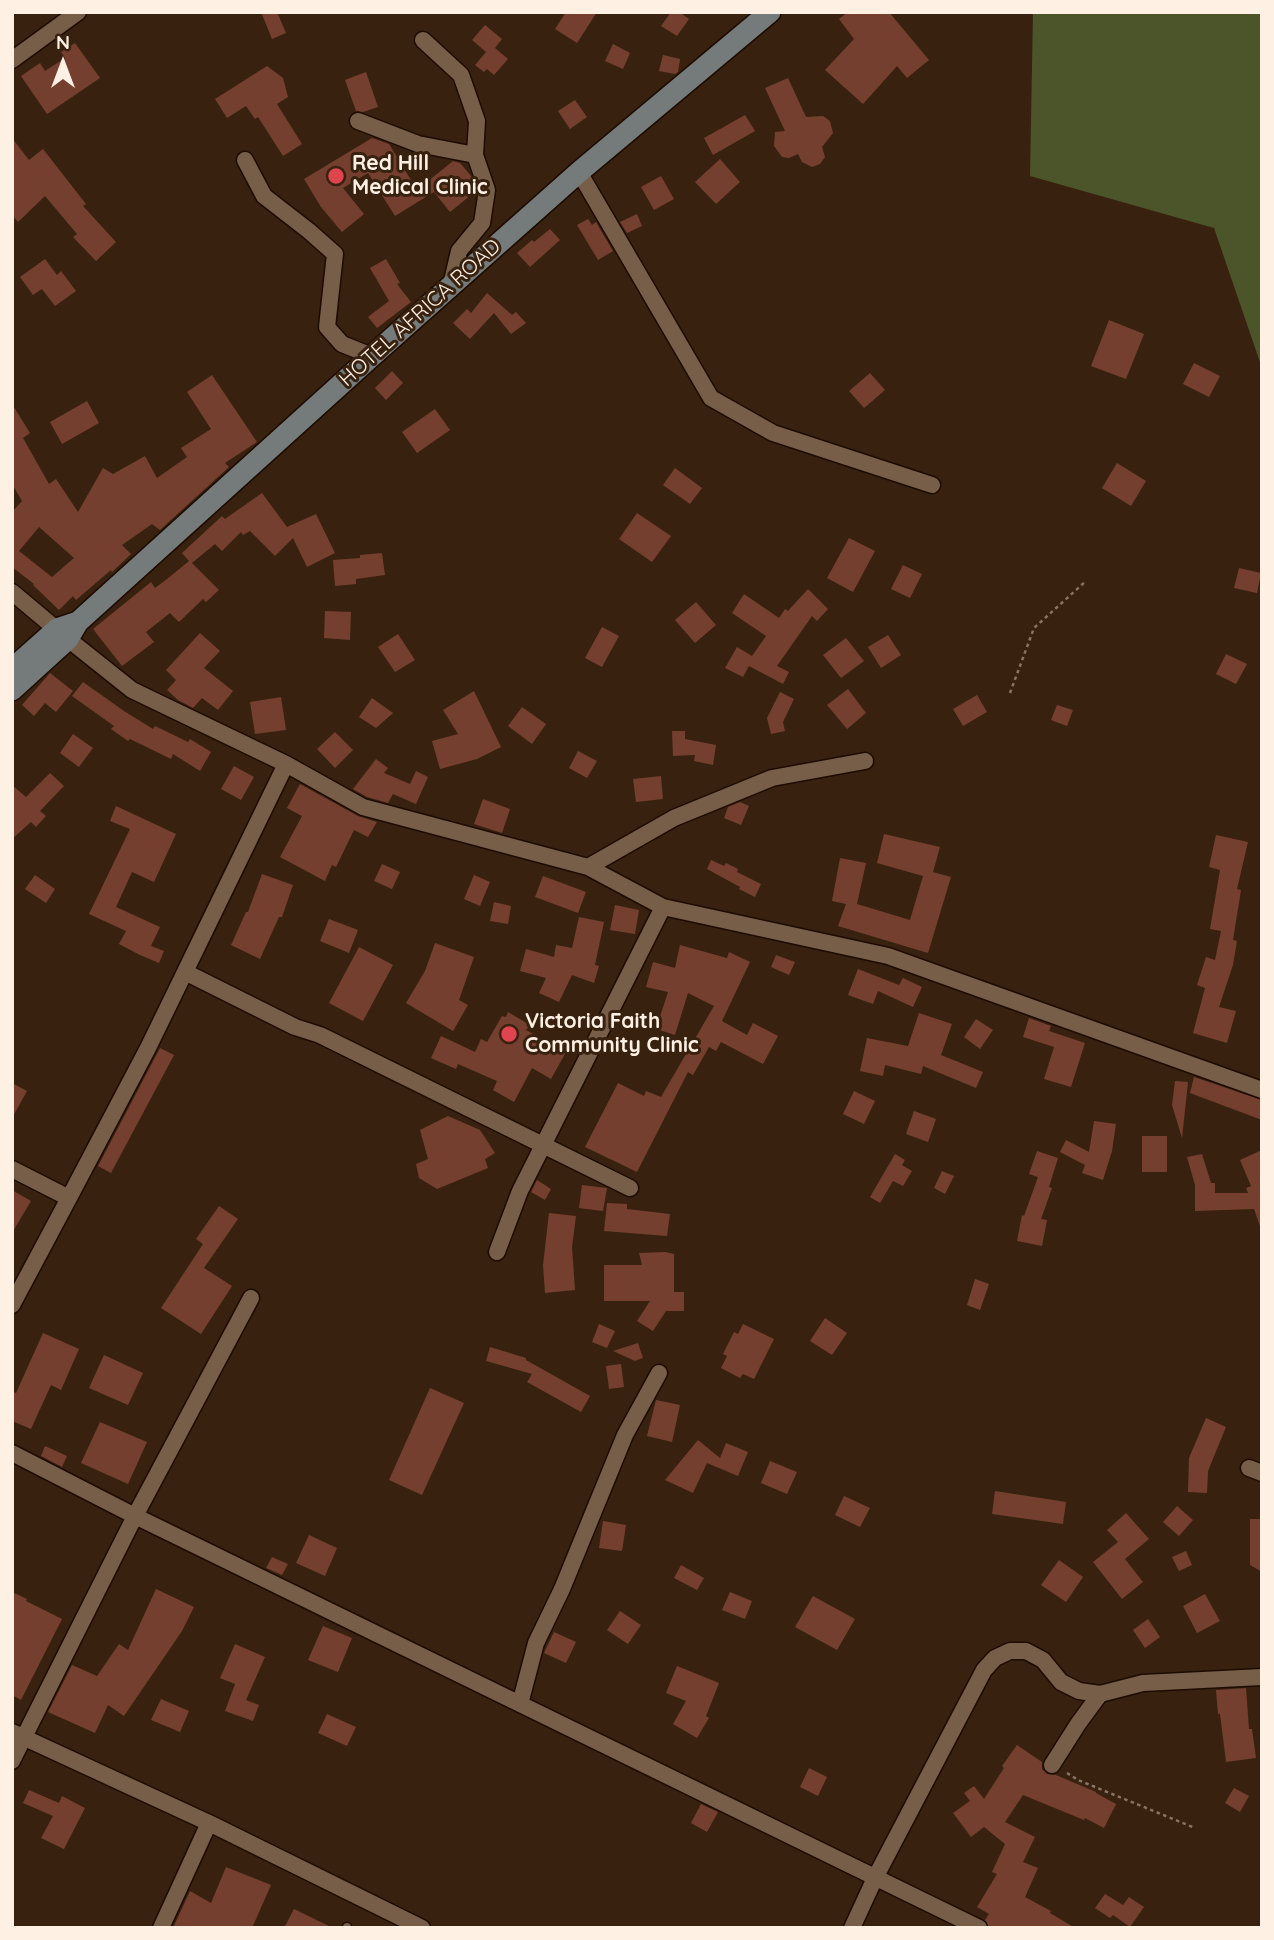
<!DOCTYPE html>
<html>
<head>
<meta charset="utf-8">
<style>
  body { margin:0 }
  #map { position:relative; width:1274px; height:1940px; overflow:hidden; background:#38220f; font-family:Quicksand,sans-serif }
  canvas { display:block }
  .frame { position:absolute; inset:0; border:14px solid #fff0e4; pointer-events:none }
  .north { position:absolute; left:28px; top:28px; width:70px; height:70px; -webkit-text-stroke:5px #38220f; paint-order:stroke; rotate:0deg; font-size:19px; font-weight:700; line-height:28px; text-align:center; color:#fff0e4 }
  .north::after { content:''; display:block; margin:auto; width:24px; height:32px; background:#fff0e4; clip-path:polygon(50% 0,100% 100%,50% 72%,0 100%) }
</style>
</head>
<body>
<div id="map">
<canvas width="1274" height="1940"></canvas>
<div class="frame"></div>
<div class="north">N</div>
</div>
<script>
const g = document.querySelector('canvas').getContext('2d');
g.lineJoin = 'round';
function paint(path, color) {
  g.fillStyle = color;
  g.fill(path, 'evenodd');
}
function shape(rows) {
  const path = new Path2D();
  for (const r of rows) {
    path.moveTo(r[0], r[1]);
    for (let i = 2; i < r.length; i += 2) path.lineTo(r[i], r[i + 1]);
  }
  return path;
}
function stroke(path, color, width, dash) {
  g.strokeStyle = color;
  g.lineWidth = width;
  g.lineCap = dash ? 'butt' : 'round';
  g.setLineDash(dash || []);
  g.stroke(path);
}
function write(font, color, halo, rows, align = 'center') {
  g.font = font + ' Quicksand,sans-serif';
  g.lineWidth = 6;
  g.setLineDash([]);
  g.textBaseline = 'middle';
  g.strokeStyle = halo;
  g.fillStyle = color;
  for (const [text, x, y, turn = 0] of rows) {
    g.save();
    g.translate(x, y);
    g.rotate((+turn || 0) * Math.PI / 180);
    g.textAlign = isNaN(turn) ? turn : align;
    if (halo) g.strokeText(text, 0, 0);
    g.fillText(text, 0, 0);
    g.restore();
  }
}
paint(shape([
  [1033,12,1262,12,1262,368,1214,228,1030,176]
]), '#4b5529');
paint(shape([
  [261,12,277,12,286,33,272,39],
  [566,12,597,12,577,43,555,29],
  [671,12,679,12,689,19,677,36,661,26],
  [848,12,889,12,929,60,907,78,897,66,863,104,825,70,854,39,839,19],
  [485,25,502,39,495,48,508,59,494,75,487,69,484,72,475,65,486,52,472,40],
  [75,43,100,78,47,114,21,76,40,63,45,71,65,58,61,52],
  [613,44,630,53,623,69,605,61],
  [663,55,680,59,678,72,675,74,659,71],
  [267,66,283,78,288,97,277,104,302,144,283,156,258,117,255,119,246,106,227,118,215,99],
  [366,72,378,107,363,112,356,111,345,80],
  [788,78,806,117,823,116,830,121,833,133,822,147,825,157,820,164,812,167,802,162,798,154,789,158,782,157,774,146,775,132,785,131,765,88],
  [575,100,587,117,570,129,558,111],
  [745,115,755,131,713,155,704,138],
  [12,138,29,160,43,149,86,204,83,206,116,242,96,261,73,237,77,234,45,196,18,222,12,215],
  [372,138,389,144,417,190,453,161,460,163,471,176,476,191,450,212,434,192,395,216,368,173,343,188,364,214,342,232,321,207,304,179],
  [720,159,740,182,716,204,695,182],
  [661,176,674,199,654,210,641,187],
  [637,214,642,226,627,233,620,222],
  [588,219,592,225,596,222,613,251,598,260,577,225],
  [550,229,560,240,530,267,517,253,532,240,534,242],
  [45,259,57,275,61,271,76,291,55,306,42,289,33,295,20,277],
  [386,259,400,283,397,284,411,302,377,328,368,317,389,301,370,268],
  [487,293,512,315,516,312,526,323,511,334,494,313,470,339,453,323,467,309,471,313],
  [1109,320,1144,334,1126,379,1091,366],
  [1194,363,1220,376,1209,397,1183,384],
  [392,371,403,383,386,400,375,388],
  [870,373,885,390,864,408,849,391],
  [212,375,257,442,225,463,229,467,160,530,152,524,122,545,131,554,112,572,111,570,76,600,73,596,59,610,33,585,34,584,12,567,12,512,22,501,12,484,12,404,30,433,23,438,49,484,56,479,78,512,103,468,113,474,145,456,157,478,187,457,181,448,211,429,187,392],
  [39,527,74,558,52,577,19,551],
  [87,401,99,423,62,444,50,422],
  [435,409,450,430,417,453,402,432],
  [1117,463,1146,481,1131,506,1102,488],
  [675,468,702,488,690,504,663,485],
  [262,493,287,527,316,514,335,553,307,567,293,538,275,556,250,531,243,535,241,532,222,551,215,544,192,563,219,590,206,602,203,599,179,622,170,613,146,632,154,642,122,666,93,629,151,582,155,588,167,579,189,561,182,553,222,516,225,519],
  [637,513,671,536,652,562,619,539],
  [849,538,875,551,853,592,827,578],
  [382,553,385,575,356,579,356,584,335,586,333,560,360,558,360,555],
  [903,565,922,574,910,598,891,589],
  [1239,568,1261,573,1257,593,1234,588],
  [808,589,828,609,817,621,812,616,777,666,789,672,783,684,749,666,743,677,725,668,737,647,752,656,766,636,732,613,744,594,779,618,785,609,788,611],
  [696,602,716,625,695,643,675,620],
  [325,611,351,612,350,640,324,638],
  [602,627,619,636,602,667,585,658],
  [200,633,220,651,204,668,233,691,218,710,202,698,193,708,178,700,167,690,176,680,166,670],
  [398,634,415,660,395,672,378,647],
  [888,635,901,655,881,668,868,647],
  [846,638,864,661,841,678,823,655],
  [1226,654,1247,664,1236,684,1216,674],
  [50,673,73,691,56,712,45,703,34,716,22,705],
  [83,682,124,711,153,729,155,726,188,742,190,739,211,752,200,771,173,754,171,759,130,739,128,741,111,729,114,726,72,696],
  [848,689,866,713,847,729,827,705],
  [474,691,501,747,477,759,440,769,432,741,458,734,443,710],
  [780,692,794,699,783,722,785,731,771,734,767,718],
  [977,695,987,712,963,726,953,709],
  [281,697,286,730,255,734,250,702],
  [372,698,393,713,376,728,359,717],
  [1057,705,1073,710,1067,726,1051,720],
  [522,707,546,724,532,744,508,726],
  [672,731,685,731,685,739,716,745,713,765,694,761,695,755,673,756],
  [335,732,353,750,335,768,317,749],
  [73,734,93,748,79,767,60,753],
  [578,751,597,761,587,778,569,768],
  [376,759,388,768,384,773,410,784,416,771,428,777,416,804,393,794,388,803,367,797,353,789],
  [234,766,254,777,241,800,221,789],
  [50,773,64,786,40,811,46,816,36,827,31,822,12,839,12,785,26,797],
  [661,776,663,799,636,802,633,779],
  [300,784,358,816,377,822,368,837,354,830,336,867,332,865,325,881,280,857,302,816,287,808],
  [483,799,510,809,502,833,474,824],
  [740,802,749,806,741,825,724,818,728,807],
  [116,806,176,834,154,882,132,872,116,907,160,927,151,946,164,951,159,963,140,955,119,944,126,931,89,914,130,829,110,821],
  [884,834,940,847,933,872,951,877,928,953,838,926,846,904,832,901,840,858,866,863,857,904,910,920,923,876,877,863],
  [1216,835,1248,842,1237,889,1241,890,1233,940,1237,941,1233,965,1219,1007,1236,1011,1227,1043,1193,1033,1205,988,1197,985,1206,957,1215,960,1221,931,1210,929,1220,870,1209,867],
  [711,860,724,866,726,863,738,869,737,872,761,884,755,897,739,889,740,887,707,869],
  [382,864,400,872,392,889,374,881],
  [262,874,293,885,282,917,279,917,260,959,231,945,246,912,248,912],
  [35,875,55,889,46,903,25,889],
  [474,875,490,882,480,906,464,899],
  [543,876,586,892,578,913,535,897],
  [494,902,511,906,508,924,490,921],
  [615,905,639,910,635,934,610,930],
  [579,917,604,922,595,965,599,966,594,983,572,975,559,1002,539,993,546,978,520,971,526,949,554,957,556,945,572,948],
  [329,919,358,930,349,953,320,941],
  [435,943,474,957,459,1000,468,1005,453,1031,406,1003,425,971],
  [680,945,727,958,729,952,750,962,722,1021,747,1035,753,1023,778,1036,763,1064,721,1042,716,1051,709,1047,693,1075,688,1072,637,1172,585,1147,618,1083,644,1096,646,1091,661,1097,714,1006,688,993,675,1035,656,1029,668,992,646,987,653,962,675,968],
  [359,947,393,965,363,1021,329,1003],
  [776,955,795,962,789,975,771,967],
  [858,969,899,985,903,978,922,987,913,1007,878,991,873,1004,848,995],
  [508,1012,530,1025,526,1030,566,1052,551,1079,532,1068,514,1102,493,1090,497,1081,458,1064,456,1069,431,1058,441,1036,475,1052,481,1039,487,1042,502,1016,506,1017],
  [919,1013,952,1024,941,1055,983,1072,976,1088,923,1066,921,1074,885,1065,883,1076,860,1071,867,1038,908,1046],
  [1029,1018,1051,1026,1049,1031,1085,1043,1071,1087,1044,1079,1054,1047,1023,1037],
  [976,1019,993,1030,980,1049,964,1037],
  [160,1048,174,1055,111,1173,98,1166],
  [1194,1077,1262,1100,1262,1120,1190,1093],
  [1175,1081,1188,1082,1182,1138,1172,1105],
  [12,1083,27,1091,12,1118],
  [854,1091,875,1101,864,1124,843,1114],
  [914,1111,936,1119,928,1142,906,1134],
  [448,1116,480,1130,495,1153,485,1159,488,1168,437,1189,419,1178,416,1164,428,1159,420,1130],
  [1094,1121,1116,1124,1112,1151,1103,1180,1082,1173,1085,1165,1060,1152,1066,1140,1089,1152],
  [1142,1136,1167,1136,1167,1172,1142,1172],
  [1262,1150,1262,1226,1260,1226,1254,1209,1195,1211,1195,1185,1187,1157,1202,1154,1211,1183,1215,1183,1215,1193,1248,1193,1246,1188,1251,1186,1240,1160],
  [1037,1151,1058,1158,1049,1187,1052,1188,1041,1219,1047,1220,1042,1246,1017,1241,1022,1215,1024,1216,1038,1177,1029,1174],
  [895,1154,905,1160,902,1165,912,1171,903,1186,893,1181,880,1203,870,1197],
  [942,1171,954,1176,945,1194,934,1188],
  [537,1180,551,1189,545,1200,531,1192],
  [582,1185,607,1188,603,1211,579,1208],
  [12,1190,31,1201,12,1233],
  [607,1203,627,1204,627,1209,670,1214,667,1236,604,1231],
  [219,1206,238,1219,204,1268,232,1286,201,1334,161,1308,203,1244,196,1239],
  [549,1213,576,1216,572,1247,575,1290,545,1293,543,1265],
  [665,1252,674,1254,674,1292,684,1292,684,1311,666,1311,653,1331,637,1321,650,1301,604,1301,604,1265,642,1265,639,1253],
  [975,1279,989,1284,980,1310,967,1305],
  [825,1318,847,1333,832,1355,810,1341],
  [599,1324,615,1331,607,1348,592,1342],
  [743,1324,774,1339,754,1379,743,1374,740,1378,721,1368,727,1356,723,1354,734,1332,738,1334],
  [43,1333,79,1349,61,1390,51,1385,31,1429,12,1421,12,1391,16,1393],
  [638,1343,643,1358,635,1361,613,1351],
  [490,1347,526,1358,526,1360,590,1396,581,1412,527,1382,532,1374,486,1361],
  [104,1355,143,1373,128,1405,89,1388],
  [621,1364,624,1387,609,1389,606,1366],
  [430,1388,464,1403,422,1495,389,1480],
  [656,1400,680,1405,672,1442,647,1436],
  [1206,1418,1226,1427,1208,1471,1207,1493,1188,1492,1189,1458],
  [100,1422,147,1442,128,1484,81,1463],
  [698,1440,720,1458,726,1443,748,1452,738,1476,707,1463,693,1493,665,1480],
  [45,1446,67,1456,62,1467,41,1456],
  [770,1461,797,1472,787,1494,761,1483],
  [995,1491,1066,1502,1063,1524,992,1514],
  [844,1496,870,1508,860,1527,835,1515],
  [1177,1506,1193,1520,1179,1536,1163,1522],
  [1126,1513,1149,1539,1125,1559,1143,1582,1122,1599,1093,1562,1118,1542,1107,1530],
  [1250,1519,1262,1519,1262,1572,1250,1565],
  [603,1521,626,1525,622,1551,599,1548],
  [309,1535,337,1548,325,1576,296,1563],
  [1186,1551,1192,1565,1179,1571,1172,1557],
  [272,1557,288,1564,282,1575,266,1568],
  [1059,1560,1083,1577,1066,1602,1041,1585],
  [681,1565,704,1578,697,1590,674,1578],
  [156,1589,194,1607,182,1631,124,1716,108,1705,95,1733,48,1712,72,1665,97,1676,119,1644,128,1650],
  [12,1592,27,1599,26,1601,62,1619,21,1700,12,1695],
  [730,1592,752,1601,745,1619,722,1610],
  [1205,1594,1220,1621,1197,1633,1183,1606],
  [813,1596,855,1619,837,1650,795,1627],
  [620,1611,641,1625,628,1644,607,1630],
  [1148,1619,1160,1637,1145,1648,1133,1630],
  [323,1626,352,1638,338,1672,308,1660],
  [554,1632,576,1642,566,1663,544,1653],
  [235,1644,265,1657,246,1700,259,1705,253,1721,225,1711,235,1684,220,1678],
  [677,1666,719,1683,706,1716,709,1718,697,1738,673,1724,686,1701,666,1693],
  [1246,1688,1249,1729,1252,1729,1256,1758,1226,1762,1220,1714,1218,1714,1216,1690],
  [161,1699,189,1711,180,1732,151,1720],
  [327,1714,356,1727,347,1746,318,1733],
  [1017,1745,1042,1762,1042,1769,1047,1774,1056,1775,1096,1792,1096,1793,1116,1804,1104,1828,1085,1818,1084,1820,1023,1795,1005,1822,1035,1837,1023,1862,1038,1868,1025,1897,1051,1911,1050,1913,1075,1928,989,1928,985,1920,989,1914,977,1907,997,1874,992,1872,1005,1844,984,1827,971,1837,953,1813,970,1801,964,1793,974,1786,984,1799,1004,1768,1002,1766],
  [809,1768,827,1777,818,1796,800,1787],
  [1234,1788,1249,1796,1240,1812,1225,1803],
  [29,1790,59,1803,62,1796,85,1808,64,1849,41,1838,53,1816,23,1803],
  [701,1804,718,1812,707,1832,691,1823],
  [226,1867,271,1885,252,1928,173,1928,190,1891,211,1903],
  [1105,1894,1123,1905,1129,1897,1144,1907,1130,1927,1113,1915,1110,1918,1095,1908],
  [294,1909,333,1928,284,1928]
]), '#753f2f');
const lane = shape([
  [347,1928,347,1927]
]);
const street = shape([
  [423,40,461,75,477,121,475,155],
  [12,60,78,12],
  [358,121,418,144,475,155,487,190,482,223,459,251,451,285],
  [245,160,264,196,309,231,335,254,327,327,342,344,372,356],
  [579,172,711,398,773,433,932,485],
  [12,592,68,639,132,690,286,764,363,807,588,867,663,907,888,956,1262,1090],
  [588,867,674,818,772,778,865,761],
  [185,972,295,1027,320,1035,630,1188],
  [12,1169,69,1198,148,1048,286,764],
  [497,1252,520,1191,663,907],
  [12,1305,69,1198],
  [12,1453,135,1516,979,1928],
  [1249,1468,1262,1473],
  [520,1704,536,1643,562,1589,625,1435,659,1373],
  [12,1732,209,1823,422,1928],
  [12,1761,135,1516,251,1298],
  [1052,1765,1078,1724,1100,1694],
  [161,1928,209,1823],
  [852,1928,875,1878,984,1670,995,1658,1010,1651,1026,1651,1043,1660,1061,1682,1079,1691,1100,1694,1143,1683,1262,1677]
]);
const secondary = shape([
  [12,669,57,629,78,622],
  [12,690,68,639,78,622,372,356,579,172,770,12]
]);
stroke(lane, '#1e0b00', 11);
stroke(street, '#1e0b00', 19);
stroke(secondary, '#1e0b00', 24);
stroke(shape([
  [1010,693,1034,628,1086,581],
  [1067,1773,1078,1780,1195,1828]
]), '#877463', 2.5, [3.5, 3.5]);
stroke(lane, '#775e49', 8);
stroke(street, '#775e49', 16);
stroke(secondary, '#757b7b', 21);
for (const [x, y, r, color] of [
  [336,176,9,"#e0444e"],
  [509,1034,9,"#e0444e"]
]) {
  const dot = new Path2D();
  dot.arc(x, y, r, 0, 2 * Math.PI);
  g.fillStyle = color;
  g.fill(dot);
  stroke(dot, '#38220f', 2.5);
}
write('bold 21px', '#fff0e4', '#38220f', [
  ["Red Hill",352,164],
  ["Medical Clinic",352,188],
  ["Victoria Faith",525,1022],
  ["Community Clinic",525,1046]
], 'left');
write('21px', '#fff0e4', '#38220f', [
  ["HOTEL AFRICA ROAD",420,313,-42]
]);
</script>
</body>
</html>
